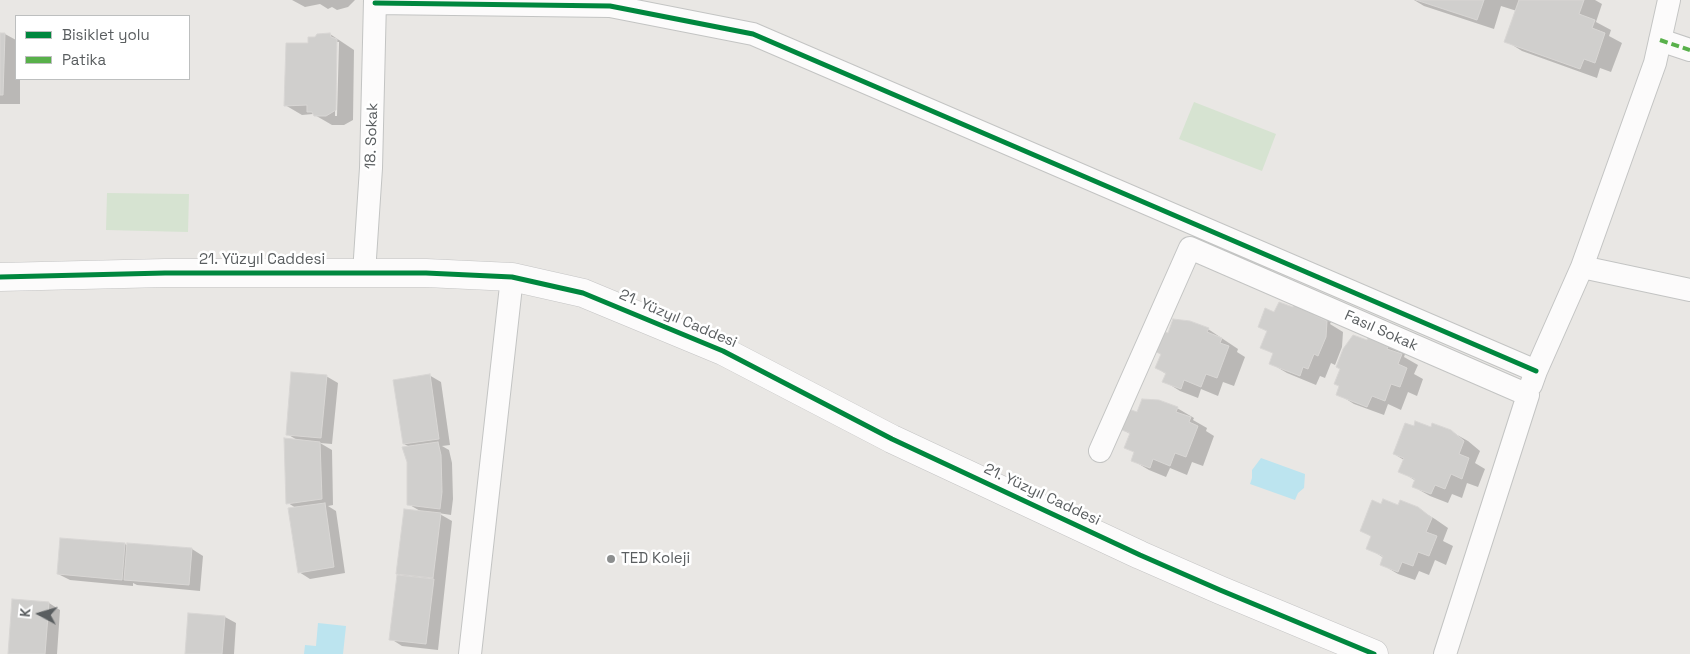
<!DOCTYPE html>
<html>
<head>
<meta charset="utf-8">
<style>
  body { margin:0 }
  #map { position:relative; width:1690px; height:654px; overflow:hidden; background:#e9e7e4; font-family:"Space Grotesk",sans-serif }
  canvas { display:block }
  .legend { position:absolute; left:15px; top:15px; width:175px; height:65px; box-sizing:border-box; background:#fff; border:1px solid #bdbfbf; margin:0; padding:6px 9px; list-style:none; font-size:15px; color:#5a5e60 }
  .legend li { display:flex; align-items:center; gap:10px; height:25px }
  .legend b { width:25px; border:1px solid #bdbfbf }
  .north { position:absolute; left:15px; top:589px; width:50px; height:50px; -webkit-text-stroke:4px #fff; paint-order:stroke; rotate:276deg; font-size:14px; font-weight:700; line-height:20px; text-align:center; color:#5a5e60 }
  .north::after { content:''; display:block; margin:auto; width:18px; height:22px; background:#5a5e60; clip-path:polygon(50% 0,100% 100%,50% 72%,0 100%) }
</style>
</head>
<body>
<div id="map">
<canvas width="1690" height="654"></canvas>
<ul class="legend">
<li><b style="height:6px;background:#00873e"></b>Bisiklet yolu</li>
<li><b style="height:6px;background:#58b04a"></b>Patika</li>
</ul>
<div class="north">K</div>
</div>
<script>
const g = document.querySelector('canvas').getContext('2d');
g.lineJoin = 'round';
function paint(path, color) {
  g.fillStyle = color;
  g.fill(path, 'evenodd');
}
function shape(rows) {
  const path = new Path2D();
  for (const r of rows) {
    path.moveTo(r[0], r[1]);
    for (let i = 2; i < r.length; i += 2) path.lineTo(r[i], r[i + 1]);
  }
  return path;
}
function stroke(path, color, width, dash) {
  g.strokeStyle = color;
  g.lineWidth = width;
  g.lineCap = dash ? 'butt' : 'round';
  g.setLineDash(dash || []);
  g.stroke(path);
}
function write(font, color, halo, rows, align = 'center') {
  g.font = font + ' "Space Grotesk",sans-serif';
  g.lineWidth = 5;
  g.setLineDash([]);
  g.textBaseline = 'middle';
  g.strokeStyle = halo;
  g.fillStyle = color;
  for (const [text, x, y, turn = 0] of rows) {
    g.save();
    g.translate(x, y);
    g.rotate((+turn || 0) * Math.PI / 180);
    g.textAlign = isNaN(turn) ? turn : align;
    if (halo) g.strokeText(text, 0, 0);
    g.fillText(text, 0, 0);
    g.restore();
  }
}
paint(shape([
  [1194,102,1276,134,1262,171,1179,139],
  [107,193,189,194,188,232,106,230]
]), '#d6e3d1');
paint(shape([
  [1261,458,1305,474,1304,488,1298,493,1295,500,1250,484,1252,478,1252,470],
  [318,623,346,626,343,654,304,654,305,645,316,646]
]), '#bce4ef');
paint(shape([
  [292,0,355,0,348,7,337,10,332,7,328,9,320,4,305,7],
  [1414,0,1595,0,1602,4,1596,22,1611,30,1609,36,1622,43,1611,72,1600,68,1597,78,1522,51,1506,41,1517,11,1501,6,1494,29,1424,6],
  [0,34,5,34,16,40,16,79,20,79,20,104,0,104],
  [330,34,354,50,353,120,344,125,332,125,313,114,302,115,285,105,309,45],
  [336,42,339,42,337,116,335,116],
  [1293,309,1334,316,1330,324,1343,332,1342,347,1335,365,1331,363,1325,378,1320,376,1316,385,1287,373,1270,363,1274,354,1261,347,1268,331,1259,326,1275,314],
  [1208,329,1238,349,1237,352,1245,357,1234,386,1223,382,1218,396,1201,389,1198,398,1180,391,1164,381,1166,374,1157,368,1162,355,1151,349,1169,335],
  [1368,342,1407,348,1404,357,1418,365,1414,374,1423,379,1417,396,1408,392,1401,410,1388,404,1384,415,1354,404,1338,394],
  [429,375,441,382,450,445,442,446,449,450,452,463,453,499,451,515,438,513,452,521,438,650,402,646,391,639,405,511,422,512,408,504,410,447,404,444],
  [326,376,338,383,332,444,320,443,332,450,333,505,328,506,336,511,345,573,310,579,299,572,296,508,288,503,299,441,287,434],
  [1177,408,1194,418,1193,420,1207,428,1206,431,1214,436,1203,466,1192,462,1187,475,1170,468,1166,477,1149,470,1132,460,1135,453,1130,434,1120,428,1138,414],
  [1414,428,1450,431,1468,441,1480,451,1475,463,1485,469,1478,487,1467,483,1462,498,1452,494,1448,503,1430,496,1414,487,1416,481,1400,471,1404,460,1394,454],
  [1382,505,1418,509,1435,519,1448,528,1443,541,1453,546,1446,565,1435,560,1429,575,1419,571,1415,580,1398,574,1381,564,1384,558,1368,548,1372,537,1362,531],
  [125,544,128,546,192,549,203,556,200,591,137,585,133,583,133,586,70,580,58,574],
  [14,601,49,603,60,610,57,654,9,654],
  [225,617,236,623,234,654,186,654]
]), '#0003');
const building = shape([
  [1416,0,1484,0,1477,20,1416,0],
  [1519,0,1584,0,1579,14,1595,20,1592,28,1605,33,1595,63,1584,59,1580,69,1504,42,1519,0],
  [0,33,5,33,3,95,0,95,0,33],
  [330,33,331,37,337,39,336,110,326,116,314,116,312,112,307,112,307,105,284,106,286,43,308,43,308,37,315,37,317,34,330,33],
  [1297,296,1318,305,1314,315,1327,321,1326,337,1318,356,1314,354,1308,369,1303,367,1300,376,1269,364,1273,353,1260,348,1267,331,1258,327,1265,308,1274,312,1279,302,1293,307,1297,296],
  [1173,319,1190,321,1209,328,1207,332,1222,338,1220,343,1229,346,1217,378,1206,374,1201,387,1184,380,1181,389,1162,382,1166,373,1155,368,1161,354,1150,349,1158,329,1168,333,1173,319],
  [1371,330,1391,338,1387,349,1402,354,1398,364,1407,368,1400,387,1391,384,1385,401,1372,396,1367,407,1336,395,1339,386,1334,384,1340,369,1336,367,1343,349,1353,335,1367,340,1371,330],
  [291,372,327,375,321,438,286,435,291,372],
  [430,374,439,439,403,444,393,380,430,374],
  [1142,399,1159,400,1178,407,1176,412,1191,417,1189,422,1198,426,1186,457,1175,453,1170,466,1153,459,1150,468,1131,461,1134,452,1124,448,1130,433,1119,429,1126,408,1137,412,1142,399],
  [1415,421,1431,427,1432,423,1451,430,1464,441,1459,454,1469,458,1462,479,1451,474,1445,489,1435,485,1431,494,1412,487,1415,479,1398,472,1404,458,1393,454,1405,423,1414,426,1415,421],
  [284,438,320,442,322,499,286,504,284,438],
  [438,442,441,455,442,492,440,509,407,505,407,462,402,447,438,442],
  [1383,499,1398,505,1400,500,1418,507,1432,518,1426,532,1437,536,1429,556,1418,552,1413,566,1402,562,1398,572,1380,565,1383,556,1366,549,1371,536,1360,531,1372,500,1381,504,1383,499],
  [325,503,334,567,298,573,288,508,325,503],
  [404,509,441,513,433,578,396,574,404,509],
  [60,538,125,543,122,580,57,574,60,538],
  [127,543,192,548,189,585,124,580,127,543],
  [397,575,434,579,426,644,389,640,397,575],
  [12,599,49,602,45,654,8,654,12,599],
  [188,613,225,616,222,654,185,654,188,613]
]);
paint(building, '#d0cfcd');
stroke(building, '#d8d6d4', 1);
const street = shape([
  [375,3,610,6,753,34,1536,371],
  [1660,40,1690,50],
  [1582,267,1690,290],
  [364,273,371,168,375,0],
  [1531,385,1536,371,1582,267,1655,63,1669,0],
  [1100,451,1190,248,1528,395,1445,654],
  [470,654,512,277]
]);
const secondary = shape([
  [0,277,165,273,426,273,512,277,583,293,723,351,892,439,1140,555,1220,590,1374,654]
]);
stroke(street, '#c3c4c3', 24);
stroke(secondary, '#c4c4c4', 29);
stroke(street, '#fcfbfb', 22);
stroke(secondary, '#fcfbfb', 28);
stroke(shape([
  [1660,40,1690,50]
]), '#58b04a', 4, [8, 4]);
stroke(shape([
  [375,3,610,6,753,34,1536,371],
  [0,277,165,273,426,273,512,277,583,293,723,351,892,439,1140,555,1220,590,1374,654]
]), '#00873e', 5);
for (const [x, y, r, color] of [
  [611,559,5,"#8c8e8e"]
]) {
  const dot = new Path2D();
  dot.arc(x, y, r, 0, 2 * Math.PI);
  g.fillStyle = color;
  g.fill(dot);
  stroke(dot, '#fff', 2);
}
write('15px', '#5a5e60', '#fff', [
  ["18. Sokak",372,136,-88],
  ["21. Yüzyıl Caddesi",262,260],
  ["21. Yüzyıl Caddesi",678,319,23],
  ["Fasıl Sokak",1381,331,24],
  ["21. Yüzyıl Caddesi",1042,495,25]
]);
write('15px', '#5a5e60', '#fff', [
  ["TED Koleji",621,559]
], 'left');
</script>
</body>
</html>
